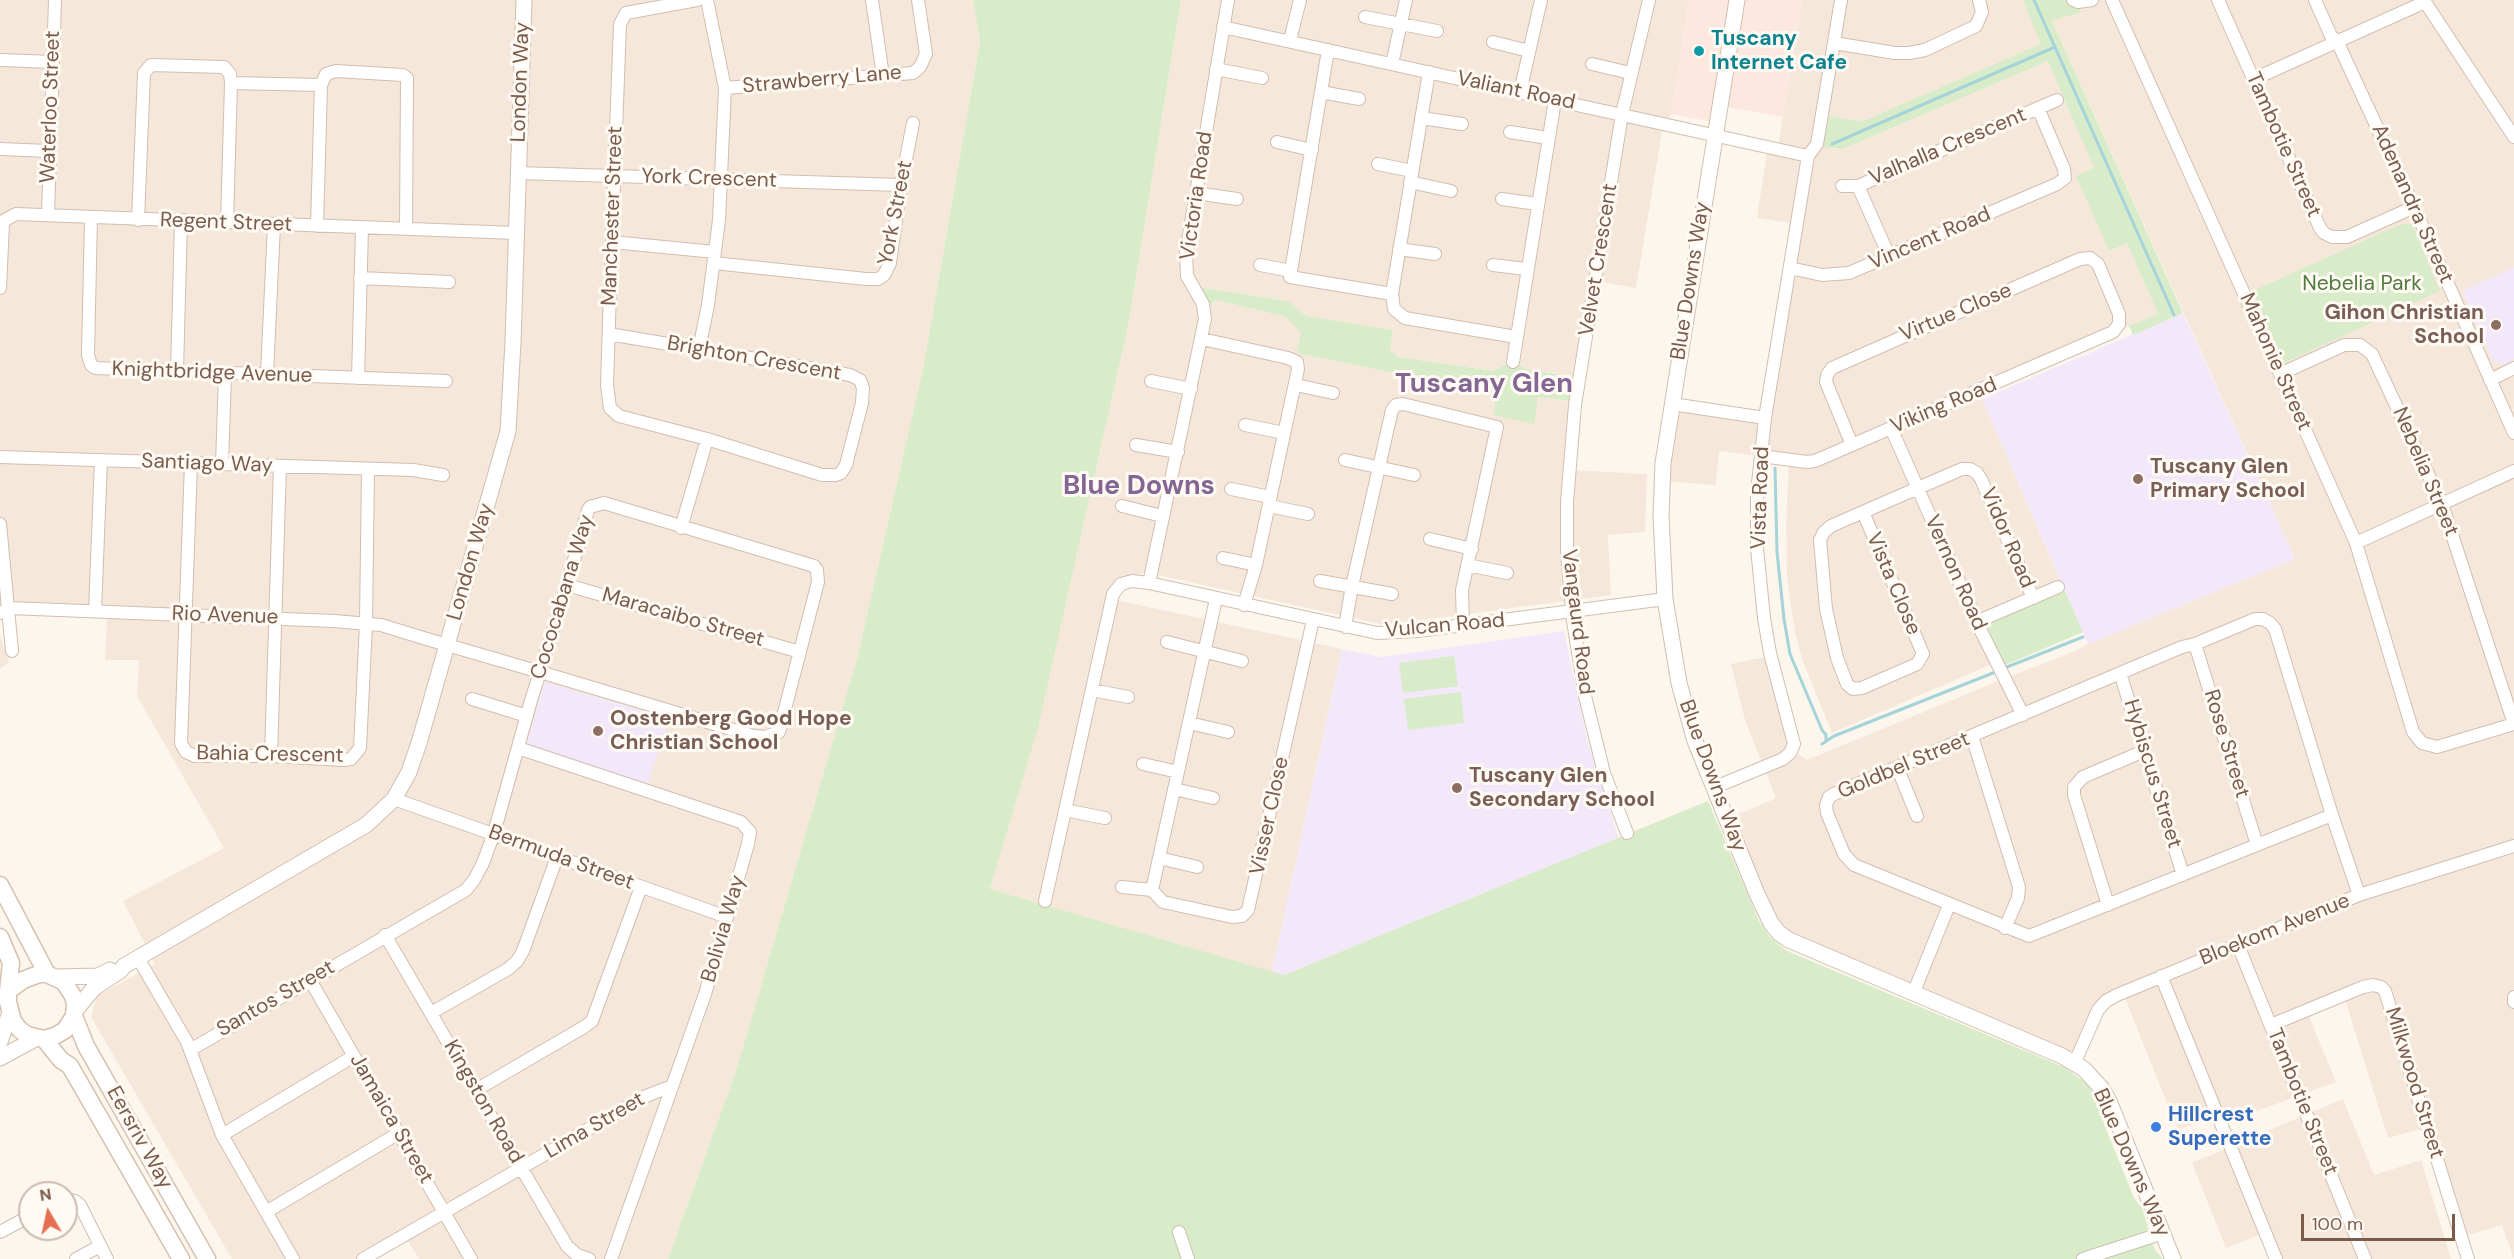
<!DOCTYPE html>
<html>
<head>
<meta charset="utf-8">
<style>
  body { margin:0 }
  #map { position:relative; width:2514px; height:1259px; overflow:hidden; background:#fdf6ec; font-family:"DM Sans",sans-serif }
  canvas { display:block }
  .north { position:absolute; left:18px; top:1181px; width:60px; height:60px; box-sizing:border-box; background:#fffaf3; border:2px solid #cabbb1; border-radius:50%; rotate:351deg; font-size:16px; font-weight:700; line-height:24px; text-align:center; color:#7a5c4d }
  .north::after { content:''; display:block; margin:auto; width:21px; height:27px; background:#e76f51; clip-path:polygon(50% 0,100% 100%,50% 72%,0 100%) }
  .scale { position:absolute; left:2301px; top:1214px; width:154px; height:27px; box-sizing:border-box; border:3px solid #7a5c4d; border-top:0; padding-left:8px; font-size:18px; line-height:21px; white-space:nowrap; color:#7a5c4d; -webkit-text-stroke:4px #fffaf3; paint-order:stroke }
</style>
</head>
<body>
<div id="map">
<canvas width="2514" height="1259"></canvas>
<div class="north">N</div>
<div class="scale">100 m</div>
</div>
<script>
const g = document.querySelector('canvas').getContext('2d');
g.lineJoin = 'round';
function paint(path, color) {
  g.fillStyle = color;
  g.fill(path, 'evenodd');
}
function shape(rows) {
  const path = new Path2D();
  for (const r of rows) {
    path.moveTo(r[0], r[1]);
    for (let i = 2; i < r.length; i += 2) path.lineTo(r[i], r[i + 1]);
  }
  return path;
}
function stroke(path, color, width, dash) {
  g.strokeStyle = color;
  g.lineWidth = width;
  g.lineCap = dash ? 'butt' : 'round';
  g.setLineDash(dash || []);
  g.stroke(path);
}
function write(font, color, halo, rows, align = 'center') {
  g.font = font + ' "DM Sans",sans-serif';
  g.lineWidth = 6;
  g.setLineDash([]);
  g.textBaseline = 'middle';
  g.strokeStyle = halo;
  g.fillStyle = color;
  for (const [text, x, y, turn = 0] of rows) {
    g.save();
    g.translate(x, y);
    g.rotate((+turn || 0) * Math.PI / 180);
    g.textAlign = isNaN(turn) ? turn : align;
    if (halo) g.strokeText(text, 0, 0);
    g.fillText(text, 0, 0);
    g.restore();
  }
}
paint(shape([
  [0,0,973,0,980,41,924,364,857,659,736,1071,668,1259,419,1259,405,1236,365,1259,232,1259,91,1017,97,996,155,964,123,901,224,848,137,696,139,660,105,660,107,613,10,609,0,615],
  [1181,0,1689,0,1671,114,1662,132,1636,288,1596,281,1581,377,1526,369,1520,365,1504,365,1494,371,1398,357,1390,350,1393,330,1306,316,1288,301,1199,287,1212,305,1216,300,1286,317,1302,332,1298,353,1498,394,1493,415,1533,423,1537,397,1577,402,1571,470,1647,474,1645,532,1608,535,1611,595,1385,625,1144,572,1137,576,1121,578,1113,584,1107,598,1342,649,1272,972,990,889,1038,727,1128,326],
  [1802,0,2023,0,2042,44,1863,121,1823,115,1818,147,1843,149,2048,61,2095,168,2077,176,2109,251,2127,243,2158,314,1979,391,2062,585,1976,621,1997,662,1832,733,1802,659,1795,632,1787,579,1786,525,1789,460,1719,451,1716,485,1663,481,1673,405,1764,418,1797,224,1757,218,1768,146,1778,147],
  [2072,0,2514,0,2514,1259,2502,1225,2462,1237,2429,1127,2388,1138,2344,996,2307,1012,2336,1082,2222,1124,2217,1114,2178,1130,2123,993,2111,998,2075,1062,1780,932,1727,819,1776,798,1745,720,1731,664,1771,656,1792,749,1807,760,2013,675,2066,655,2088,644,2295,559,2052,21,2080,12],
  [0,635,9,663,0,668],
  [2343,1099,2374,1175,2421,1160,2451,1259,2275,1259,2264,1233,2226,1248,2192,1163]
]), '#f5e8da');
paint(shape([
  [1689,0,1802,0,1783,117,1721,106,1718,123,1671,114]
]), '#fde8e0');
paint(shape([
  [2514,267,2514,359,2503,365,2493,361,2462,291],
  [2183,313,2295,559,2088,644,1982,399],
  [1564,631,1587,739,1619,838,1284,975,1272,972,1342,649,1382,657],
  [544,682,669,718,648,784,527,744]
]), '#f3e8fa');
paint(shape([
  [973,0,1181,0,1128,326,1038,728,990,889,1284,975,1708,801,1759,921,1771,938,1787,951,2066,1068,2087,1084,2102,1106,2104,1124,2134,1198,2142,1208,2155,1250,2163,1259,668,1259,736,1071,857,659,924,364,980,41],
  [2023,0,2065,0,2071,5,2079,8,2081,12,2052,21,2183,313,2133,335,2129,326,2158,314,2127,243,2109,251,2076,176,2094,168,2048,61,1843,149,1822,147,1827,116,1863,121,2041,44],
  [2401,224,2412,224,2440,291,2284,363,2253,291],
  [1198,287,1288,301,1306,316,1393,330,1390,350,1398,357,1494,371,1504,365,1520,365,1526,369,1576,377,1572,401,1538,397,1534,424,1493,415,1497,394,1297,353,1301,333,1286,317,1216,300,1209,307],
  [2064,589,2083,632,2003,666,1987,630,1992,620],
  [1454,656,1458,686,1403,693,1399,663],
  [1461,692,1464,723,1408,730,1404,699]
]), '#d8ecc9');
stroke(shape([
  [2034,0,2174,315],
  [1832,144,2055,47],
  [1775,468,1777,552,1784,619,1790,654,1822,730,1826,735,1826,741],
  [2007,667,2083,637],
  [1822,744,1834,736,1993,673]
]), '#a5d3da', 3);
const minor = shape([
  [872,0,883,76],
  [2073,0,2078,2,2092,0],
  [2112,0,2356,543,2413,732,2422,743,2437,747,2514,724],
  [2218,0,2320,228,2324,233,2332,237,2347,237,2414,207],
  [2315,0,2331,36,2337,41,2414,207,2514,433],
  [1365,17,1437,31],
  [1223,27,1808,156],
  [1290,40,1300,0],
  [1493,42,1529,51],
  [1834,43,1895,53,1909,53,1925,50,1976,26,1982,12,1979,0],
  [1328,50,1290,277,1392,294],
  [0,60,53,62],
  [1392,64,1406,0],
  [1592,64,1630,73],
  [1216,69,1262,78],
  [1429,72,1392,294,1394,309,1405,318,1516,337],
  [2254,79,2425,2,2514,137],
  [231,83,321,85],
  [725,88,913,73,920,67,926,54,918,0],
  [1321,92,1359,99],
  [1520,92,1541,0],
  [1421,118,1462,124],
  [1510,132,1548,138],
  [1277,142,1312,150],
  [0,149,49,151],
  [1378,164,1412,171],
  [518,173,901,185],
  [1410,182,1451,191],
  [1842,186,1858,186,2057,100],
  [1858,186,1889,256],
  [1196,193,1237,199],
  [1502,199,1537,204],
  [48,215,55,0],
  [91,218,88,355,91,365,95,368,446,381],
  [138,220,144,73,151,65,224,67,230,74,231,83,227,223],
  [317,226,321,85,326,74,336,71,403,75,407,78,406,229],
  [612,242,715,252],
  [1399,249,1435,254],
  [714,263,866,279,878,279,884,275,890,263,901,185,913,123],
  [1260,265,1291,271],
  [1493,265,1526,269],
  [1790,268,1822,275,1849,273,2057,184,2065,178,2064,169,2038,108],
  [360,278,449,282],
  [0,288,3,224,5,220,16,214,516,233],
  [609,334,850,375,860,380,863,388,862,403,846,465,841,473,836,475,822,475,707,439,619,416,610,408,607,385,610,291,620,24,626,13,697,0],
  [1202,339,1288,358,1297,362,1298,369,1256,565,1244,605],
  [699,349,708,305,719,220,725,88,707,0],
  [1513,362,1555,100],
  [177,371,181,222],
  [267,374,274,225],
  [2280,374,2344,345,2360,345,2372,354,2442,504,2514,724],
  [358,378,362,228],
  [2490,380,2514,368],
  [1151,381,1191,389],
  [1296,385,1333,393],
  [1672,404,1765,418],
  [1245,425,1284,433],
  [1891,428,1981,631,2023,715],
  [1136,445,1178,452],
  [1761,456,1807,462,1815,461,1891,428,2113,332,2119,324,2119,314,2098,264,2090,258,2080,259,1832,368,1827,375,1826,382,1852,445],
  [0,457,413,470,443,475],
  [1345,460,1414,475],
  [191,463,181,743,186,752,195,756,271,756,344,760,351,759,360,748,366,624,368,469],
  [222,465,225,374],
  [1231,489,1270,497],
  [1122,506,1162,516],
  [1269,506,1308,514],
  [1863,512,1923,654,1917,664,1862,688,1853,689,1847,684,1837,658,1826,609,1820,540,1824,532,1831,526,1863,512,1918,488,1962,469,1970,469,1977,473,1981,479,2033,598],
  [0,524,12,651],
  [681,528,707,439],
  [1430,539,1472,549],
  [2356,543,2514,471],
  [1223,558,1256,565],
  [1467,565,1507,573],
  [1320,581,1392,594],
  [1149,583,1205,319,1203,304,1187,276,1186,253,1228,0],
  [567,585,800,652],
  [95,611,101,460],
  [0,613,9,608,334,621,381,625,430,640,540,672,754,736,765,737,779,732,818,582,817,570,814,566,604,503,590,507,588,510,567,585,540,672,532,697,494,833,483,863,474,880,466,890,190,1050],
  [1976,622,2058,587],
  [1345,627,1352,586,1392,410,1396,405,1403,404,1497,427,1462,590,1463,625],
  [1167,642,1242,661],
  [2195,644,2257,845],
  [2120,673,2183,875],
  [1092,690,1128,697],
  [472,699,527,716],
  [1189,723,1228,732],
  [1972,736,2019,887,2018,898,2005,928],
  [518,748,741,822,750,832,748,844,705,994,611,1259],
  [271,756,280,466],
  [1143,764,1178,772],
  [1897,767,1917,816],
  [1713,788,1783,759,1790,753,1794,744,1770,653,1764,618,1757,548,1757,493,1765,418,1808,156,1817,144,1841,0],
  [1174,789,1213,798],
  [394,799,727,917],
  [1065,810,1105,818],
  [2332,815,2029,936,1854,865,1844,854,1827,813,1826,805,1829,797,1836,793,2182,647,2195,644,2255,619,2263,619,2270,623,2275,629,2332,815,2359,895],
  [1627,833,1604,773,1585,696,1573,621,1567,553,1567,502,1575,405,1622,114,1649,0],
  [1159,858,1197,867],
  [1122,887,1152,890],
  [1152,890,1163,902,1232,917,1242,916,1248,910,1313,620],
  [1152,890,1216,599],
  [1045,901,1113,594,1121,584,1132,581,1149,583,1377,633,1418,631,1665,599],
  [2108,905,2074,795,2074,787,2083,777,2144,751],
  [385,935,567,1246,577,1255,589,1259],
  [2238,945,2365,1259],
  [138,958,187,1042,222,1135,293,1259],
  [2161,976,2276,1259],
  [310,980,471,1259],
  [1913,994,1949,905],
  [2514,997,2514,1002],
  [431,1013,508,969,517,961,523,951,557,857],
  [2271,1025,2363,987,2373,985,2381,987,2385,991,2468,1259],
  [2075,1062,2098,1010,2106,1001,2117,995,2359,895,2514,846],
  [476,1090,584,1027,592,1021,641,887],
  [222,1135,354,1056],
  [66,1199,75,1201,80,1205,107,1259],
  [266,1212,399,1133],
  [0,1232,30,1216],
  [1179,1232,1188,1259],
  [76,1259,100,1246],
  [363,1259,646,1096,672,1086],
  [2083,1259,2163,1233]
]);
const tertiary = shape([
  [1737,0,1663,463,1661,515,1665,599,1679,683,1695,741,1757,894,1771,923,1779,933,1789,940,2062,1056,2084,1069,2103,1090,2109,1101,2173,1259],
  [57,977,98,976,110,970],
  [74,1012,94,988,120,971,124,966,366,825,394,799,409,772,419,743,508,431,513,342,524,0],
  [0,1042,10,1012],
  [0,1058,37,1038]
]);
const secondary = shape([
  [0,885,47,974],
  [0,937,11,963,8,991],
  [39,974,47,974,64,982,73,996,75,1004,74,1016,65,1030,55,1036,44,1039,27,1035,19,1029,13,1021,8,1002,8,991,23,980,39,974],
  [74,1016,86,1046,207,1259],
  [44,1039,61,1060,70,1066,181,1259]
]);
stroke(minor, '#d1beb0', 14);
stroke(tertiary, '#d1beb0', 17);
stroke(secondary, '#d6c0b0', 19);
stroke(minor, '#fff', 12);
stroke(tertiary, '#fff', 15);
stroke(secondary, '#fff', 16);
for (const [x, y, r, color] of [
  [1699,51,6,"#0f9aa8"],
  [2496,325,6,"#8d6e63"],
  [2138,479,6,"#8d6e63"],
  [598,731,6,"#8d6e63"],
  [1457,788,6,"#8d6e63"],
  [2156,1127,6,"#3f7fe0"]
]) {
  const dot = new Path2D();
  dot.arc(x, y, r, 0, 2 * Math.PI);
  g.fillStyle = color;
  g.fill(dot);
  stroke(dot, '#fffaf3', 2);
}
write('bold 21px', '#0d838f', '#fffaf3', [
  ["Tuscany",1711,39],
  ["Internet Cafe",1711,63]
], 'left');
write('21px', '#7a5c4d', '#fffaf3', [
  ["Strawberry Lane",822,80,-5],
  ["London Way",521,82,-88],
  ["Valiant Road",1516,91,12],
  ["Waterloo Street",51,107,-88],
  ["Tambotie Street",2283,145,66],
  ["Valhalla Crescent",1948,147,-23],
  ["York Crescent",709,179,2],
  ["Victoria Road",1197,196,-82],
  ["Adenandra Street",2412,204,66],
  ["York Street",896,213,-79],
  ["Manchester Street",613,216,-88],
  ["Regent Street",226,223,2],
  ["Vincent Road",1930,239,-23],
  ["Velvet Crescent",1599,260,-81],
  ["Blue Downs Way",1691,281,-81],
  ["Virtue Close",1956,313,-23],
  ["Brighton Crescent",754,359,10],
  ["Mahonie Street",2275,362,66],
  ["Knightbridge Avenue",212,373,2],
  ["Viking Road",1944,406,-23],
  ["Santiago Way",207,464,2],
  ["Nebelia Street",2425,472,67],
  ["Vista Road",1761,498,-88],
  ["Vidor Road",2007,538,67],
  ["London Way",471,562,-74],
  ["Vernon Road",1955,573,66],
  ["Vista Close",1893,584,67],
  ["Cococabana Way",563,597,-73],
  ["Rio Avenue",225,616,2],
  ["Maracaibo Street",683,618,16],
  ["Vangaurd Road",1577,622,83],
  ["Vulcan Road",1445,626,-5],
  ["Rose Street",2226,744,73],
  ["Bahia Crescent",270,755,1],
  ["Goldbel Street",1904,766,-23],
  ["Hybiscus Street",2152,774,73],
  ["Blue Downs Way",1712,776,70],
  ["Visser Close",1270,816,-78],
  ["Bermuda Street",561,858,20],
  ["Bolivia Way",724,929,-74],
  ["Bloekom Avenue",2275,930,-22],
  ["Santos Street",276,999,-30],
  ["Milkwood Street",2414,1083,73],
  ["Kingston Road",483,1102,60],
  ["Tambotie Street",2302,1102,68],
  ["Jamaica Street",391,1119,60],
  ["Lima Street",595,1126,-30],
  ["Eersriv Way",139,1138,61],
  ["Blue Downs Way",2131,1163,66]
]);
write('21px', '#537a41', '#fffaf3', [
  ["Nebelia Park",2362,284]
]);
write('bold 21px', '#785e54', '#fffaf3', [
  ["Gihon Christian",2484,313,"right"],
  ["School",2484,337,"right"],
  ["Tuscany Glen",2150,467],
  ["Primary School",2150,491],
  ["Oostenberg Good Hope",610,719],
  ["Christian School",610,743],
  ["Tuscany Glen",1469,776],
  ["Secondary School",1469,800]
], 'left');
write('bold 21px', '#366cbe', '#fffaf3', [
  ["Hillcrest",2168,1115],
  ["Superette",2168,1139]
], 'left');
write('bold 27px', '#846695', '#fffaf3', [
  ["Tuscany Glen",1484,385],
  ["Blue Downs",1139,487]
]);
</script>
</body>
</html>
